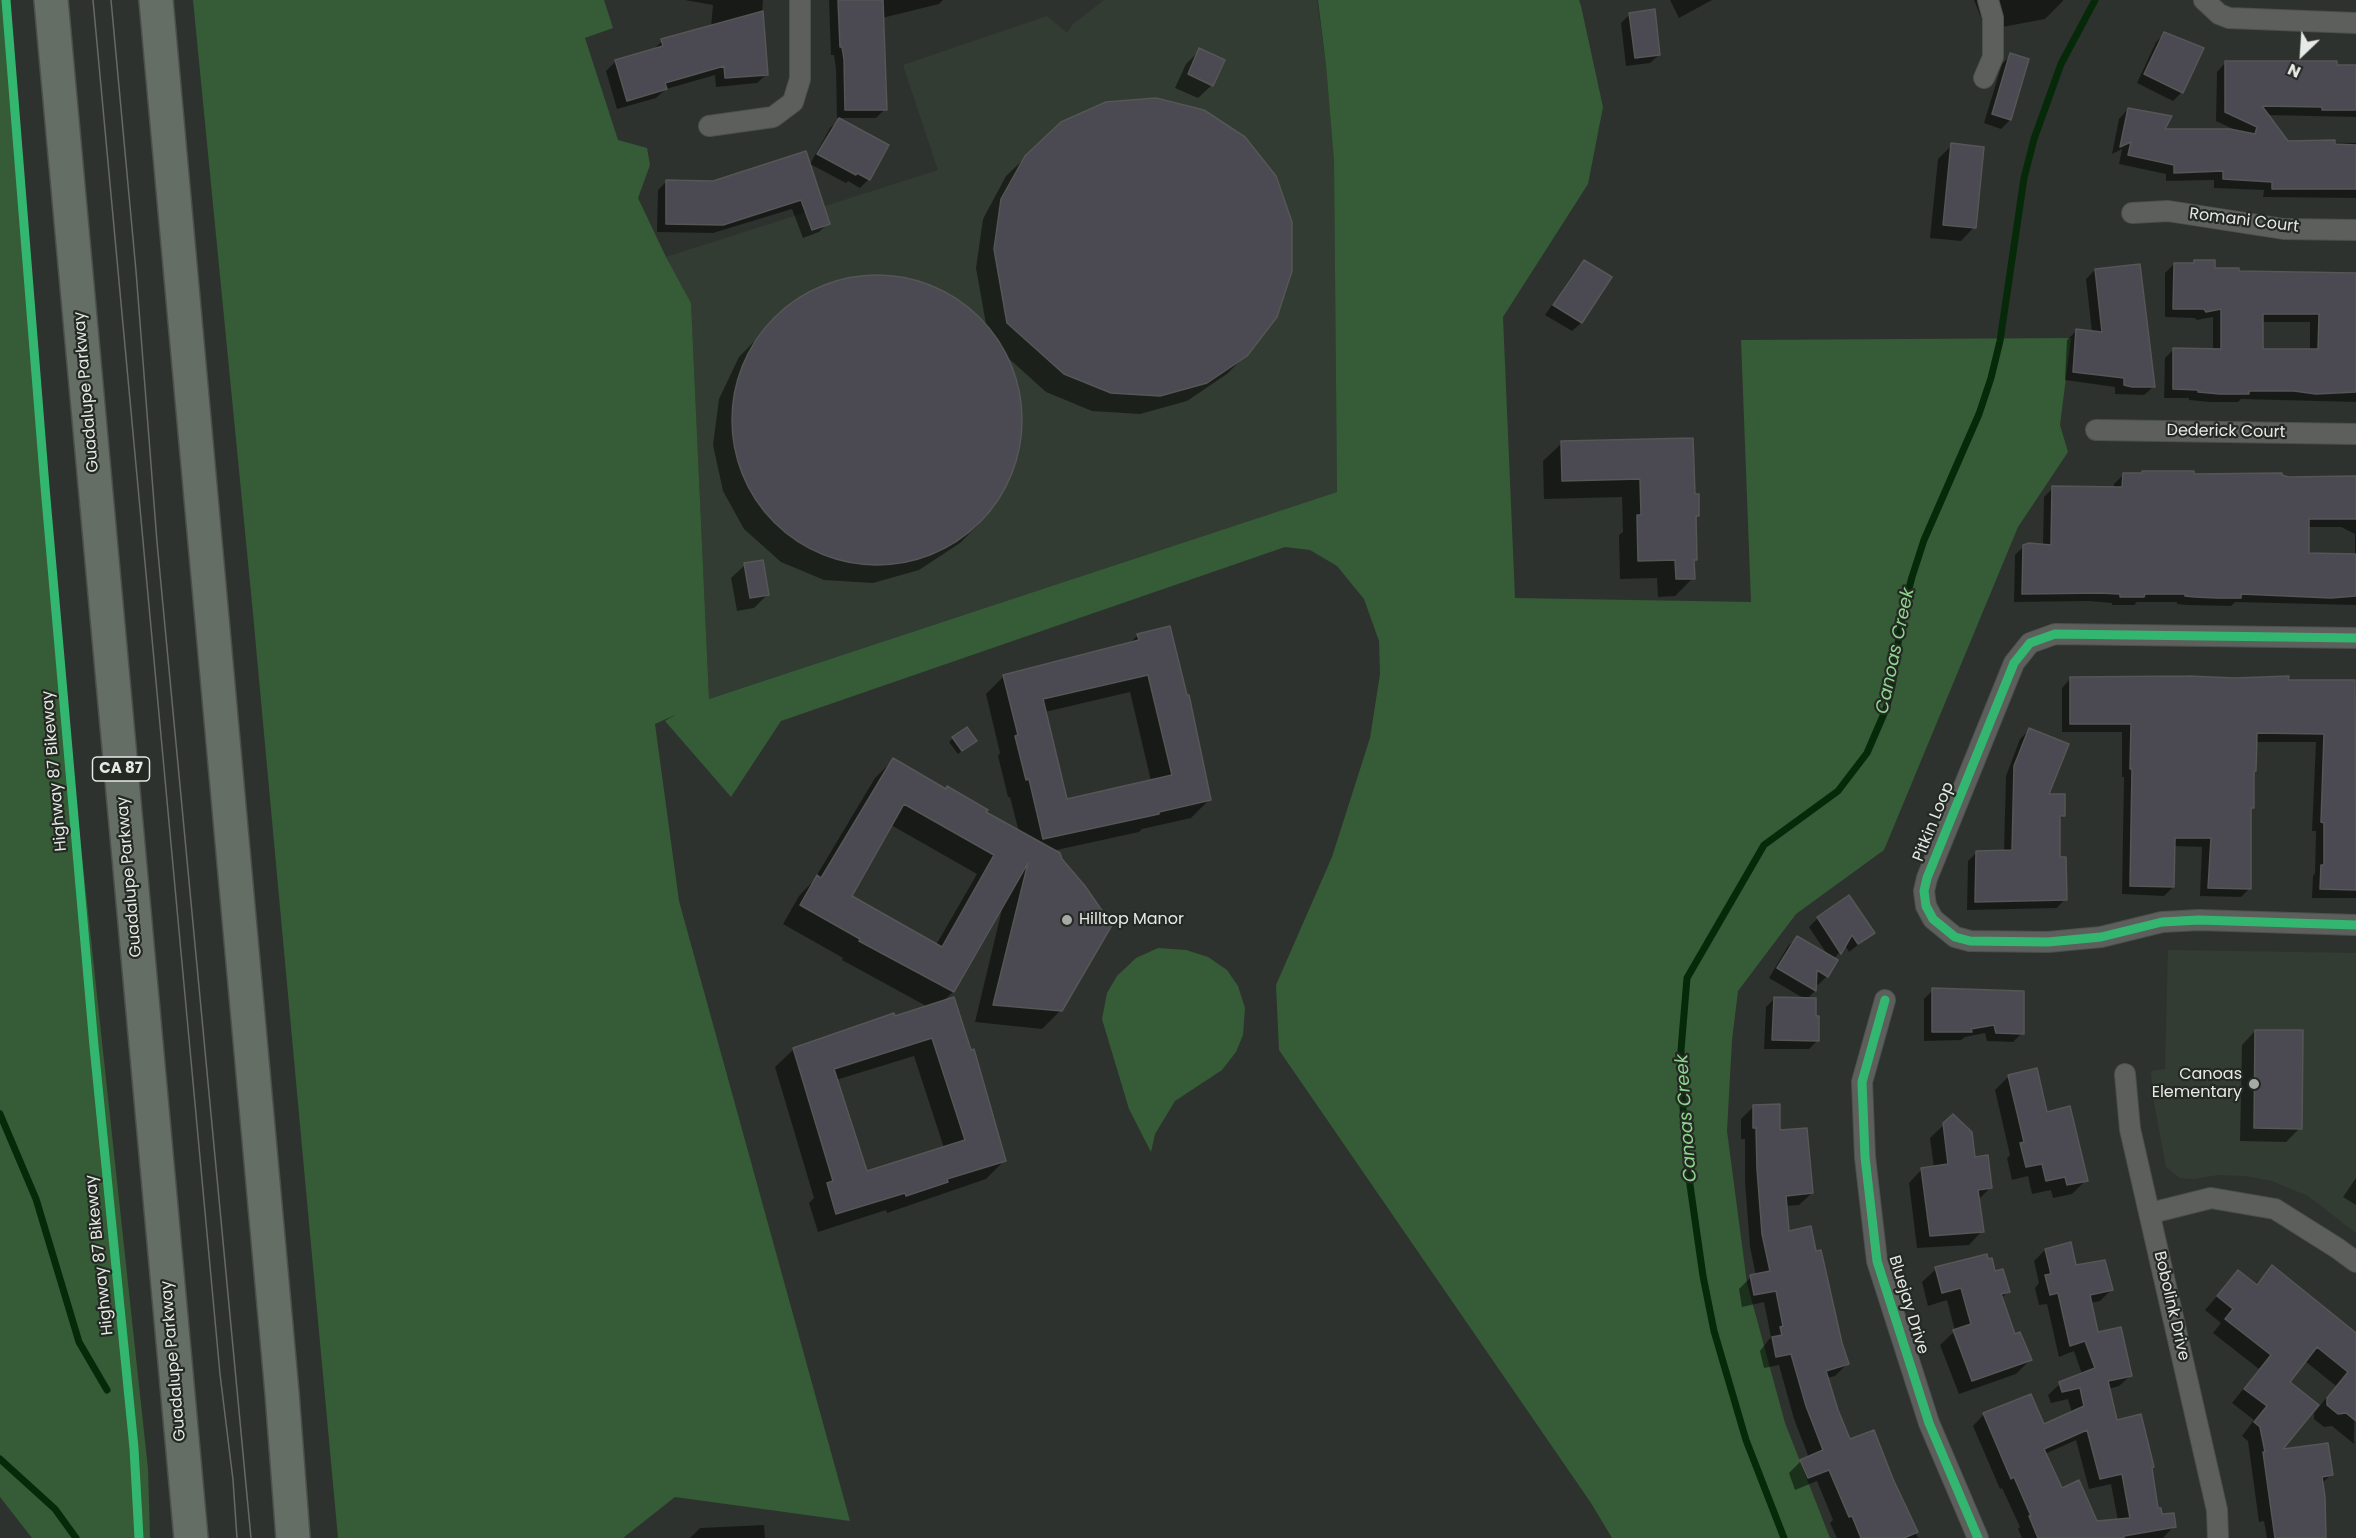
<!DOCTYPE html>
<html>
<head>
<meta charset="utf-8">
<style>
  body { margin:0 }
  #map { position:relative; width:2356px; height:1538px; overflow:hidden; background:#2e322e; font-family:Poppins,sans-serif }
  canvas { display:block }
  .north { position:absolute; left:2272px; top:24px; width:60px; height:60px; -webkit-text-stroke:4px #242923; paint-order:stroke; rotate:205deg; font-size:16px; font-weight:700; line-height:24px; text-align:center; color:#e6eae6 }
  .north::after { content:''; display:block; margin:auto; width:21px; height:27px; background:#e6eae6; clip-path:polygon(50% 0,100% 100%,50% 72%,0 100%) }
</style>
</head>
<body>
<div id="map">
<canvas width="2356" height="1538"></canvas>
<div class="north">N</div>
</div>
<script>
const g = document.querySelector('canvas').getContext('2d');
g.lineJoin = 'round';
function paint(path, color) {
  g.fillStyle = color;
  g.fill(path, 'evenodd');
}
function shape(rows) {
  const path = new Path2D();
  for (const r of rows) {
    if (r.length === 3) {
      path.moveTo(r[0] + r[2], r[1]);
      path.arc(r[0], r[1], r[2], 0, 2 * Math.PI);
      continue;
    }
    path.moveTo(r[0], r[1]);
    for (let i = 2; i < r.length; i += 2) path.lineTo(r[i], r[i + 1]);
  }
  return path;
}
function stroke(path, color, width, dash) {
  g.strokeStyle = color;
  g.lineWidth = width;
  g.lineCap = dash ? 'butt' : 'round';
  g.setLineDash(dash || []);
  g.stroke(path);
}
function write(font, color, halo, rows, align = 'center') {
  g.font = font + ' Poppins,sans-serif';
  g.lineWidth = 4.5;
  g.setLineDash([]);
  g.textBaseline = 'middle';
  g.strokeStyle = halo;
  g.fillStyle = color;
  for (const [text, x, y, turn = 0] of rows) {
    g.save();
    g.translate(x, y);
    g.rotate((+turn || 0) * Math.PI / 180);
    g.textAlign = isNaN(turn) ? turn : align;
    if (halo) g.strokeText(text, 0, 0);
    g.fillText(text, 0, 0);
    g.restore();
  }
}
paint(shape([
  [1104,0,1317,0,1326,65,1334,161,1337,492,709,699,691,303,666,257,938,170,903,65,1047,16,1067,33,1073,24],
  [2168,950,2356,953,2356,1233,2308,1196,2272,1181,2245,1176,2218,1175,2194,1179,2180,1178,2166,1167,2153,1097,2151,1071,2165,1069]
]), '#333c33');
paint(shape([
  [0,0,5,0,21,227,65,698,148,1469,150,1538,32,1538,0,1497],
  [193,0,604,0,613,28,585,38,618,140,647,148,650,165,638,198,666,257,691,303,709,699,1337,492,1334,161,1326,65,1318,0,1579,0,1581,6,1603,107,1588,184,1503,317,1515,598,1751,602,1741,340,2071,338,2060,425,2068,452,2018,527,1884,850,1796,914,1738,991,1732,1040,1727,1131,1747,1283,1785,1423,1830,1538,1612,1538,1591,1503,1279,1050,1276,985,1332,857,1370,738,1380,674,1379,641,1364,599,1337,566,1310,550,1285,547,781,721,731,797,665,721,677,714,655,724,679,901,850,1521,675,1497,623,1538,338,1538,252,603],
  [1158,948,1186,950,1208,957,1227,970,1238,986,1245,1008,1243,1035,1236,1052,1222,1070,1175,1101,1155,1134,1151,1152,1129,1109,1102,1019,1107,993,1117,976,1136,958]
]), '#355c36');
paint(shape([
  [685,0,763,0,762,15,767,74,757,83,716,87,715,75,666,89,656,98,617,109,606,71,616,61,652,51,662,41,711,27,713,5],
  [829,0,943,0,939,4,882,18,885,109,876,118,837,118,836,69,834,55,831,55],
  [1670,0,1712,0,1679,18],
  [1974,0,2063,0,2063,1,2045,19,1986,30],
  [1630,14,1659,55,1650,63,1626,66,1621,23],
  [2165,33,2182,92,2173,101,2137,83,2156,42],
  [1200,50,1212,85,1198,98,1175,88,1186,64],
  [2011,55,2010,120,2001,129,1984,123,2002,64],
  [2226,62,2356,66,2356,117,2267,115,2287,142,2356,143,2356,198,2263,197,2264,190,2214,188,2214,180,2166,181,2166,174,2119,164,2122,149,2112,154,2119,119,2128,109,2163,131,2235,130,2216,121,2217,72],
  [839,120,869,179,860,188,848,181,846,183,810,164,830,128],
  [1952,145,1974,227,1961,241,1930,238,1938,159],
  [805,153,828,223,819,232,803,238,792,209,713,233,657,232,658,190,667,181,714,182],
  [1026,157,1246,355,1227,374,1187,401,1140,414,1092,411,1046,392,1005,355,1019,390,1021,438,1007,485,979,524,960,543,919,570,873,583,824,580,781,562,744,529,723,491,713,445,719,399,739,357,791,304,832,283,878,276,926,285,968,308,987,330,976,268,983,219,1006,176],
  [1584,262,1610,278,1581,323,1572,331,1545,315,1575,271],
  [2214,262,2213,270,2238,272,2356,275,2356,402,2241,399,2238,402,2210,402,2189,400,2189,398,2164,398,2165,358,2173,350,2213,350,2213,317,2197,320,2195,318,2165,317,2165,273,2174,264],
  [2262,322,2310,322,2310,351,2262,350],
  [2095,270,2153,387,2144,395,2115,394,2115,387,2065,380,2067,340,2076,331,2092,332,2086,279],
  [1562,443,1693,496,1697,515,1695,517,1696,559,1693,562,1693,578,1675,596,1658,597,1657,578,1620,579,1619,535,1623,532,1622,497,1544,499,1543,461],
  [2142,472,2288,478,2356,478,2356,605,2235,602,2231,606,2186,605,2177,604,2177,602,2137,602,2134,605,2112,605,2112,603,2089,601,2014,602,2015,555,2024,546,2043,546,2044,497,2053,488,2114,488,2114,484,2123,475,2140,475],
  [2308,527,2341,527,2355,534,2355,555,2308,555],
  [745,565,768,594,754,608,737,611,731,578],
  [1138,635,1210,799,1191,818,1142,829,1139,832,1052,851,1061,1010,1042,1029,975,1022,1004,901,953,992,942,1002,1005,1160,986,1179,887,1213,886,1210,818,1232,809,1203,814,1198,775,1067,794,1049,928,1007,842,960,843,958,783,924,799,896,814,880,875,778,893,760,1019,832,1010,797,1008,797,998,756,1000,753,986,694,1004,676,1129,644],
  [1130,692,1151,781,1066,801,1045,712],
  [891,825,977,874,936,945,850,896],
  [914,1056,944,1148,866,1173,836,1080],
  [2070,679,2305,682,2356,680,2356,898,2312,898,2313,876,2315,873,2316,831,2312,831,2316,742,2255,742,2252,772,2253,807,2250,810,2250,888,2241,897,2200,896,2202,847,2174,846,2173,887,2164,896,2122,894,2124,777,2122,777,2122,732,2062,732,2062,688],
  [2029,730,2047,796,2063,816,2058,821,2058,859,2065,899,2057,908,1967,910,1968,861,1977,852,2004,852,2006,776,2020,739],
  [953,738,971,744,958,754,949,742],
  [1818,918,1873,933,1849,952,1845,945,1834,959,1827,976,1818,985,1815,983,1815,991,1807,999,1818,1040,1809,1049,1764,1049,1766,1007,1775,998,1805,999,1769,978,1788,946,1797,938,1829,957,1809,927],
  [1933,990,2022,1033,2013,1042,1987,1041,1985,1033,1965,1037,1961,1040,1924,1041,1924,999],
  [2255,1031,2300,1128,2286,1142,2240,1141,2242,1045],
  [2009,1076,2046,1113,2086,1180,2072,1194,2053,1198,2051,1190,2032,1194,2028,1176,2012,1180,2007,1158,2010,1155,1995,1090],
  [1753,1107,1779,1132,1812,1193,1799,1205,1785,1206,1788,1233,1815,1253,1848,1363,1835,1376,1827,1378,1836,1410,1849,1441,1892,1480,1918,1538,1837,1538,1830,1523,1833,1520,1817,1481,1795,1490,1789,1473,1801,1461,1809,1458,1794,1419,1779,1365,1764,1368,1760,1351,1771,1337,1764,1302,1742,1307,1739,1289,1751,1277,1756,1276,1750,1247,1745,1182,1745,1139,1741,1139,1741,1119],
  [1953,1116,1974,1159,1991,1187,1978,1200,1982,1231,1969,1245,1917,1248,1909,1183,1922,1169,1934,1168,1930,1138],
  [2356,1178,2356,1205,2343,1197],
  [2045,1250,2111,1290,2100,1301,2090,1303,2097,1334,2131,1375,2119,1386,2108,1389,2116,1422,2157,1510,2161,1516,2174,1526,2163,1538,2022,1538,2018,1529,2020,1527,2002,1488,2000,1489,1973,1426,1984,1414,2043,1426,2072,1413,2068,1399,2051,1403,2048,1395,2060,1384,2082,1374,2074,1351,2059,1357,2047,1304,2039,1305,2035,1288,2039,1283,2034,1261],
  [2076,1440,2089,1489,2111,1484,2118,1521,2097,1523,2061,1490,2045,1454],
  [2272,1267,2356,1335,2354,1444,2332,1426,2324,1427,2314,1419,2314,1413,2336,1386,2305,1361,2288,1383,2279,1451,2331,1475,2321,1484,2325,1538,2267,1538,2264,1521,2259,1522,2248,1441,2242,1436,2254,1420,2232,1403,2259,1369,2213,1333,2221,1323,2205,1310,2238,1272,2255,1285],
  [1936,1269,1994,1273,2008,1292,2001,1298,2014,1336,2030,1360,2016,1374,1959,1394,1940,1345,1955,1331,1947,1300,1928,1306,1922,1282],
  [764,1525,765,1538,768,1538,690,1538,700,1528]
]), '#0007');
stroke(shape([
  [0,1114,36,1199,79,1342,107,1390],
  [0,1459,55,1509,76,1538],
  [1784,1538,1746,1440,1714,1331,1703,1276,1687,1164,1683,1107,1681,1050,1687,978,1764,845,1838,791,1867,753,1886,709,1892,686,1902,615,1912,577,1924,540,1979,414,1991,378,2000,341,2024,178,2034,139,2061,64,2095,0]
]), '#062a09', 7);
const building = shape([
  [838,0,883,0,887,110,845,110,844,59,842,47,840,47,838,0],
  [1655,9,1660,55,1635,58,1629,13,1655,9],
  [763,11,768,75,725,78,724,66,665,83,667,89,627,101,615,60,663,46,661,39,763,11],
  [2164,32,2204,48,2183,93,2144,74,2164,32],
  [1199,48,1225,60,1213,86,1188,74,1199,48],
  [2010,53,2029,59,2011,120,1992,114,2010,53],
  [2225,61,2337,61,2337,65,2356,65,2356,110,2322,110,2322,107,2262,106,2288,141,2335,140,2335,144,2356,145,2356,189,2272,189,2272,182,2223,179,2223,171,2174,173,2174,165,2128,155,2131,142,2120,147,2128,108,2172,116,2165,129,2230,129,2255,134,2257,127,2225,112,2225,61],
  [1156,98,1204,110,1245,137,1276,176,1292,222,1292,271,1277,317,1247,356,1207,383,1160,396,1111,393,1064,374,1007,323,994,249,1001,199,1025,156,1061,122,1106,102,1156,98],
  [839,118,889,145,870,180,857,173,856,175,817,154,839,118],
  [1951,143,1984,147,1976,228,1943,225,1951,143],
  [806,151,830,224,812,230,801,200,723,225,666,224,666,180,713,181,806,151],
  [1584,260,1612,277,1582,323,1553,305,1584,260],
  [2194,260,2215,260,2215,268,2239,268,2239,271,2356,273,2356,392,2316,394,2294,391,2249,391,2249,394,2220,394,2198,392,2198,390,2173,389,2173,348,2221,349,2221,309,2206,312,2204,309,2173,309,2174,263,2194,263,2194,260],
  [2263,314,2319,314,2318,349,2263,349,2263,314],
  [2140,264,2155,387,2132,387,2124,385,2124,378,2073,372,2076,329,2102,332,2095,269,2140,264],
  [877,420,145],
  [1693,438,1695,494,1699,494,1699,516,1696,516,1697,560,1694,560,1695,579,1676,579,1675,560,1638,561,1637,515,1641,515,1640,479,1562,481,1561,441,1693,438],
  [2142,471,2194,471,2194,474,2282,473,2282,475,2288,477,2356,476,2356,519,2309,519,2309,553,2356,554,2356,596,2331,598,2241,594,2241,598,2217,598,2195,597,2185,596,2185,594,2145,594,2144,597,2120,597,2120,594,2099,593,2022,594,2023,545,2029,543,2051,545,2052,486,2122,487,2123,473,2142,473,2142,471],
  [763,560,769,595,750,598,744,563,763,560],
  [1170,626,1187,695,1189,695,1211,800,1159,812,1159,814,1043,839,1029,779,1026,780,1015,736,1018,735,1003,675,1139,640,1137,634,1170,626],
  [1148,675,1172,775,1067,799,1043,699,1148,675],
  [2188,676,2235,678,2289,676,2288,680,2355,680,2356,890,2320,889,2321,865,2324,865,2324,823,2321,822,2324,734,2257,733,2256,771,2254,771,2254,808,2251,808,2251,889,2208,888,2211,838,2175,838,2174,887,2130,886,2132,769,2130,769,2131,724,2070,724,2070,677,2188,676],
  [967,727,977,741,962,751,952,737,967,727],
  [2029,728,2069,744,2049,794,2065,794,2065,816,2060,816,2060,857,2066,857,2067,900,1975,902,1976,851,2012,850,2014,766,2029,728],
  [893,758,946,789,947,786,988,810,986,812,1060,853,1062,859,1085,886,1112,925,1062,1011,993,1005,1028,863,954,992,859,941,860,939,800,905,817,875,821,878,893,758],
  [904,804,994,855,942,947,852,896,904,804],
  [1849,895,1875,933,1858,944,1852,935,1841,954,1817,917,1849,895],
  [1797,936,1838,960,1828,977,1817,970,1816,991,1777,968,1797,936],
  [1932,988,2024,991,2024,1034,1996,1033,1994,1025,1971,1029,1972,1032,1932,1032,1932,988],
  [954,997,971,1050,974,1049,1006,1161,947,1179,948,1182,906,1196,905,1193,836,1214,827,1183,833,1181,793,1048,894,1013,895,1016,954,997],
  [932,1038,965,1140,867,1171,834,1069,932,1038],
  [1774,997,1816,998,1816,1016,1819,1016,1819,1041,1772,1040,1774,997],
  [2255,1030,2303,1030,2302,1129,2254,1128,2255,1030],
  [2037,1068,2047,1112,2070,1106,2088,1181,2067,1185,2065,1177,2046,1181,2042,1164,2026,1167,2020,1143,2024,1142,2008,1075,2037,1068],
  [1780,1104,1780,1130,1807,1128,1813,1193,1786,1196,1789,1231,1811,1226,1816,1251,1821,1250,1842,1343,1849,1364,1826,1371,1838,1410,1850,1439,1874,1430,1893,1479,1918,1532,1904,1538,1861,1538,1852,1516,1849,1517,1829,1470,1808,1478,1800,1460,1823,1450,1806,1406,1791,1354,1776,1357,1772,1337,1782,1335,1780,1327,1783,1326,1776,1291,1754,1295,1750,1275,1770,1271,1762,1234,1757,1169,1756,1128,1753,1128,1753,1105,1780,1104],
  [1953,1114,1972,1132,1975,1157,1988,1155,1992,1188,1978,1190,1984,1232,1930,1236,1921,1168,1948,1164,1943,1123,1953,1114],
  [2071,1242,2076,1265,2105,1260,2113,1290,2090,1295,2098,1332,2121,1327,2132,1376,2108,1381,2117,1420,2141,1414,2154,1467,2152,1468,2158,1508,2161,1508,2162,1514,2174,1513,2176,1527,2124,1536,2124,1538,2038,1538,2029,1516,2031,1516,2014,1477,2011,1479,1983,1413,2031,1394,2044,1424,2084,1406,2080,1388,2062,1392,2059,1382,2095,1368,2085,1341,2070,1346,2058,1293,2050,1295,2045,1275,2051,1274,2045,1249,2071,1242],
  [2087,1430,2100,1479,2122,1474,2130,1518,2097,1521,2079,1480,2062,1488,2044,1449,2087,1430],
  [1987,1254,1988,1259,1992,1258,1995,1271,2003,1269,2010,1292,2001,1294,2015,1334,2020,1332,2032,1360,1972,1381,1953,1330,1971,1324,1961,1288,1942,1293,1935,1267,1987,1254],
  [2272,1265,2356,1333,2356,1421,2346,1413,2338,1414,2327,1405,2327,1398,2348,1372,2317,1347,2290,1382,2319,1405,2283,1449,2328,1443,2333,1475,2322,1477,2325,1497,2326,1538,2275,1538,2263,1452,2265,1452,2260,1427,2254,1422,2267,1406,2244,1389,2271,1355,2225,1319,2233,1309,2217,1296,2238,1270,2257,1285,2272,1265]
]);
paint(building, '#4b4951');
stroke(building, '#555656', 1.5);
const street = shape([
  [2204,0,2219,14,2229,18,2356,23],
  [1984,78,1993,57,1993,18,1988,0],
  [709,126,773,117,793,102,800,79,800,0],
  [2132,213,2168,211,2284,229,2356,230],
  [2096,430,2356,434],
  [2356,638,2055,634,2030,643,2014,663,1927,878,1924,891,1926,906,1933,919,1955,937,1970,941,2048,942,2101,937,2162,922,2199,920,2356,925],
  [1885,1000,1862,1082,1865,1157,1877,1261,1929,1423,1978,1538],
  [2125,1074,2130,1129,2217,1510,2218,1538],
  [2151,1213,2211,1198,2275,1209,2337,1248,2356,1262]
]);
const highway = shape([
  [51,0,191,1538],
  [156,0,282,1393,293,1538]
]);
stroke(street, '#4c504c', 22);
stroke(highway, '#4c504c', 36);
stroke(street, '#5d5f5d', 20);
stroke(highway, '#646e64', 33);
stroke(shape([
  [93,0,220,1374,233,1480,237,1538],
  [111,0,136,271,157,542,251,1538]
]), '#676967', 1.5);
stroke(shape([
  [6,0,45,487,94,1046,134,1448,139,1538],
  [2356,638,2055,634,2030,643,2014,663,1927,878,1924,891,1926,906,1933,919,1955,937,1970,941,2048,942,2101,937,2162,922,2199,920,2356,925],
  [1885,1000,1862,1082,1865,1157,1877,1261,1929,1423,1978,1538]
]), '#33b770', 9);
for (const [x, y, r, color] of [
  [1067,920,6,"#a6aaa6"],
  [2254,1084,6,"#a6aaa6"]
]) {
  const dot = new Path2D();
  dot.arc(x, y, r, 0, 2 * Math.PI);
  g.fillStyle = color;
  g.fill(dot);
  stroke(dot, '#242923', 2);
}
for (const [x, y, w] of [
  [121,769,57]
]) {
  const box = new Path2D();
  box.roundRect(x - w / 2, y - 12, w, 24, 4.5);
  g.fillStyle = '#242923';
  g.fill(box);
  stroke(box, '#e6eae6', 1.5);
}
write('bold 15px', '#e6eae6', null, [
  ["CA 87",121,769]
]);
write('16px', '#e6eae6', '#242923', [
  ["Romani Court",2244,221,7],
  ["Guadalupe Parkway",87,392,-95],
  ["Dederick Court",2226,432,1],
  ["Highway 87 Bikeway",55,771,-95],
  ["Pitkin Loop",1934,822,-68],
  ["Guadalupe Parkway",130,877,-95],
  ["Highway 87 Bikeway",100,1255,-96],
  ["Bluejay Drive",1908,1305,73],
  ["Bobolink Drive",2171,1306,77],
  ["Guadalupe Parkway",174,1361,-95]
]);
write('16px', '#e6eae6', '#242923', [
  ["Hilltop Manor",1079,920],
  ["Canoas",2242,1075,"right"],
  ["Elementary",2242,1093,"right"]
], 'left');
write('italic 18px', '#8ed68d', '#242923', [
  ["Canoas Creek",1896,651,-78],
  ["Canoas Creek",1687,1118,-94]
]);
</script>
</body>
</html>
